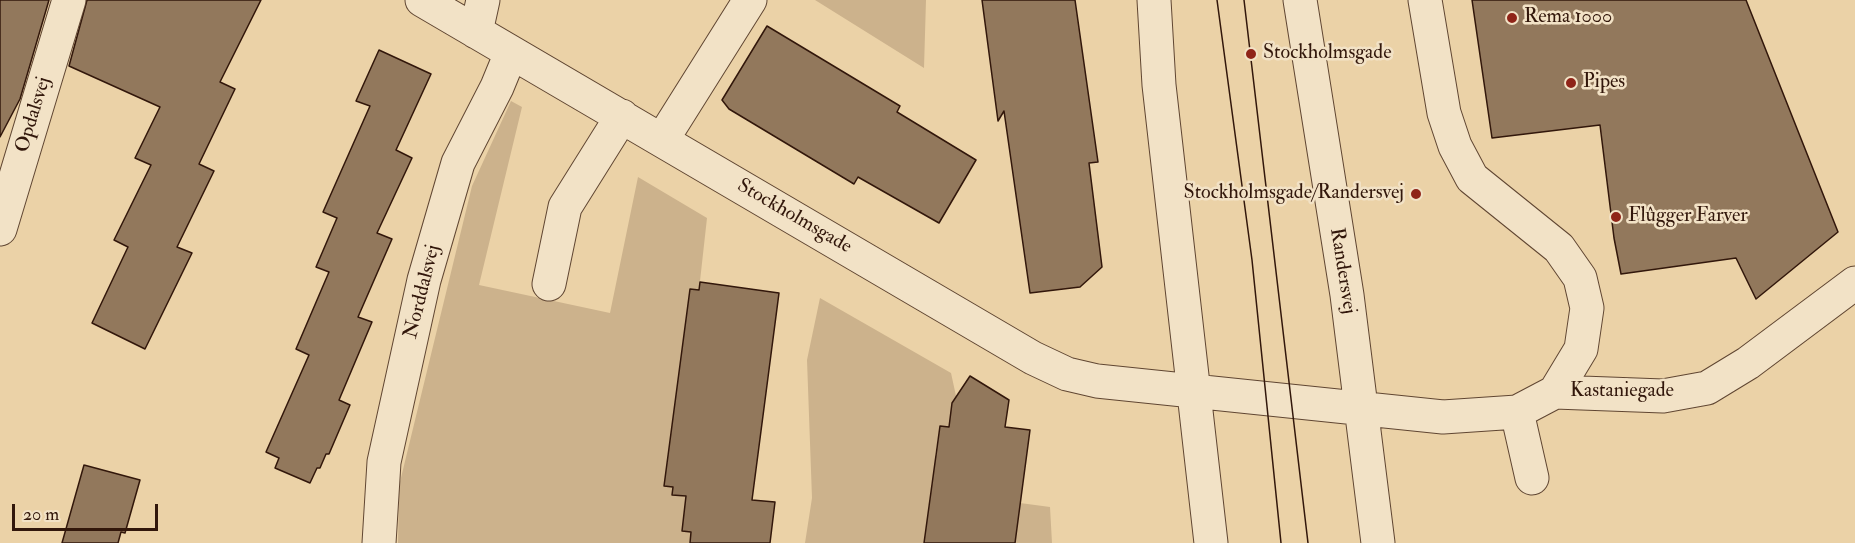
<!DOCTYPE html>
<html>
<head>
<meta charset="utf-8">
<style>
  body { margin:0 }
  #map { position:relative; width:1855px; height:543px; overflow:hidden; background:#ebd2a7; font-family:"IM FELL Double Pica",serif }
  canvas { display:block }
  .scale { position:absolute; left:12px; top:504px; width:146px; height:27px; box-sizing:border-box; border:3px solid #32170b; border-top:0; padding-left:8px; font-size:18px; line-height:21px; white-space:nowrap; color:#32170b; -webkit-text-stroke:4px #f2e2c6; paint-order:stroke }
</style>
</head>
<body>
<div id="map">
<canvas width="1855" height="543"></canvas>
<div class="scale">20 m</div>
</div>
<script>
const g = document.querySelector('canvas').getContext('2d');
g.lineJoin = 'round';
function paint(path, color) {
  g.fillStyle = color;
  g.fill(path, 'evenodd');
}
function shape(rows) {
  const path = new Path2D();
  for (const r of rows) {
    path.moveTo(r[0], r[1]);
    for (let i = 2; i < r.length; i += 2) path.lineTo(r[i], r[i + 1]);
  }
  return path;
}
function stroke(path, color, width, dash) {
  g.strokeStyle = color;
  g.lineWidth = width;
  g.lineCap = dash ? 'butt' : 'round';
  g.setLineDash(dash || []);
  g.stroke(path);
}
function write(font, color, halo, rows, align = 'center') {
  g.font = font + ' "IM FELL Double Pica",serif';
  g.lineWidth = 5;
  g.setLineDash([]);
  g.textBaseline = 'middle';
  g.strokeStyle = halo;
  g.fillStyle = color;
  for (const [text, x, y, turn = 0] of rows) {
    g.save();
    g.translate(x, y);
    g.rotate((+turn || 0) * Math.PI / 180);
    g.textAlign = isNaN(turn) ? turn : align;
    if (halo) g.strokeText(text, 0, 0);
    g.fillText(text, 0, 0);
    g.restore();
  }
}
paint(shape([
  [815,0,926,0,924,68],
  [511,101,522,107,479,285,610,313,638,177,707,218,699,290,690,289,664,486,673,487,673,495,696,498,686,501,682,531,691,532,690,543,398,543,399,486,472,186],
  [820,298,951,373,956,396,953,420,949,427,940,426,935,456,945,458,932,482,924,543,805,543,812,498,807,360],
  [1020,503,1050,507,1052,543,1015,543]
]), '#ccb28c');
const building = shape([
  [0,0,49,0,20,99,0,137,0,0],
  [87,0,261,0,220,82,235,89,199,164,214,171,177,247,192,253,145,349,92,323,128,247,114,240,151,165,135,158,160,107,69,66,87,0],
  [982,0,1075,0,1098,162,1089,163,1102,267,1080,287,1030,293,1004,111,998,121,982,0],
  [1472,0,1746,0,1838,232,1756,299,1736,258,1621,274,1614,238,1600,125,1492,138,1472,0],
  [767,26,900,106,897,112,976,160,939,223,858,177,854,184,729,109,722,100,767,26],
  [379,50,431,74,396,150,412,158,377,233,392,239,358,317,372,322,339,400,350,405,329,454,326,454,320,468,317,468,310,483,275,468,279,458,266,452,309,355,296,349,329,272,316,267,337,218,323,212,370,106,356,101,379,50],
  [700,282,779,293,752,500,775,502,770,543,690,543,691,532,682,531,686,496,672,495,673,487,664,486,690,289,699,290,700,282],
  [970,376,1009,400,1005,427,1030,430,1015,543,924,543,940,426,949,427,952,403,970,376],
  [84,465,140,480,125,533,121,532,118,543,62,543,84,465]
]);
paint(building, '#92785c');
stroke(building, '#32170b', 1.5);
const minor = shape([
  [422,0,1033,358,1067,374,1097,381,1443,417,1517,412,1555,392,1663,396,1707,388,1748,363,1855,283],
  [1154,0,1159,85,1211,543],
  [1300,0,1347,295,1378,543],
  [1425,0,1444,113,1455,146,1472,178,1559,248,1580,278,1587,308,1581,349,1555,392],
  [476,32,483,0],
  [662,140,750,0],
  [0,229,69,0],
  [549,284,565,207,622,116],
  [1517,412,1532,478],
  [379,543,384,462,424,280,458,163,497,87,511,53]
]);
stroke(minor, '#604632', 35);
stroke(minor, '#f2e2c6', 33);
stroke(shape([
  [1217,0,1252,260,1281,543],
  [1244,0,1308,543]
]), '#32170b', 1.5);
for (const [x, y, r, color] of [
  [1512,18,6,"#8f2418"],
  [1251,54,6,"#8f2418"],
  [1571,83,6,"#8f2418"],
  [1416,194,6,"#8f2418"],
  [1616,217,6,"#8f2418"]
]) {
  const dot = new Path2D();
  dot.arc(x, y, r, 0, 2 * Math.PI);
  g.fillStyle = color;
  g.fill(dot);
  stroke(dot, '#f2e2c6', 2);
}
write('20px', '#32170b', '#f2e2c6', [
  ["Rema 1000",1524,18],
  ["Stockholmsgade",1263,54],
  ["Pipes",1583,83],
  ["Stockholmsgade/Randersvej",1404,194,"right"],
  ["Flûgger Farver",1628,217]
], 'left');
write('20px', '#32170b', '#f2e2c6', [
  ["Opdalsvej",34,115,-73],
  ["Stockholmsgade",794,217,30],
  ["Randersvej",1342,271,81],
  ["Norddalsvej",423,292,-76],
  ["Kastaniegade",1622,392]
]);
</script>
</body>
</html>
